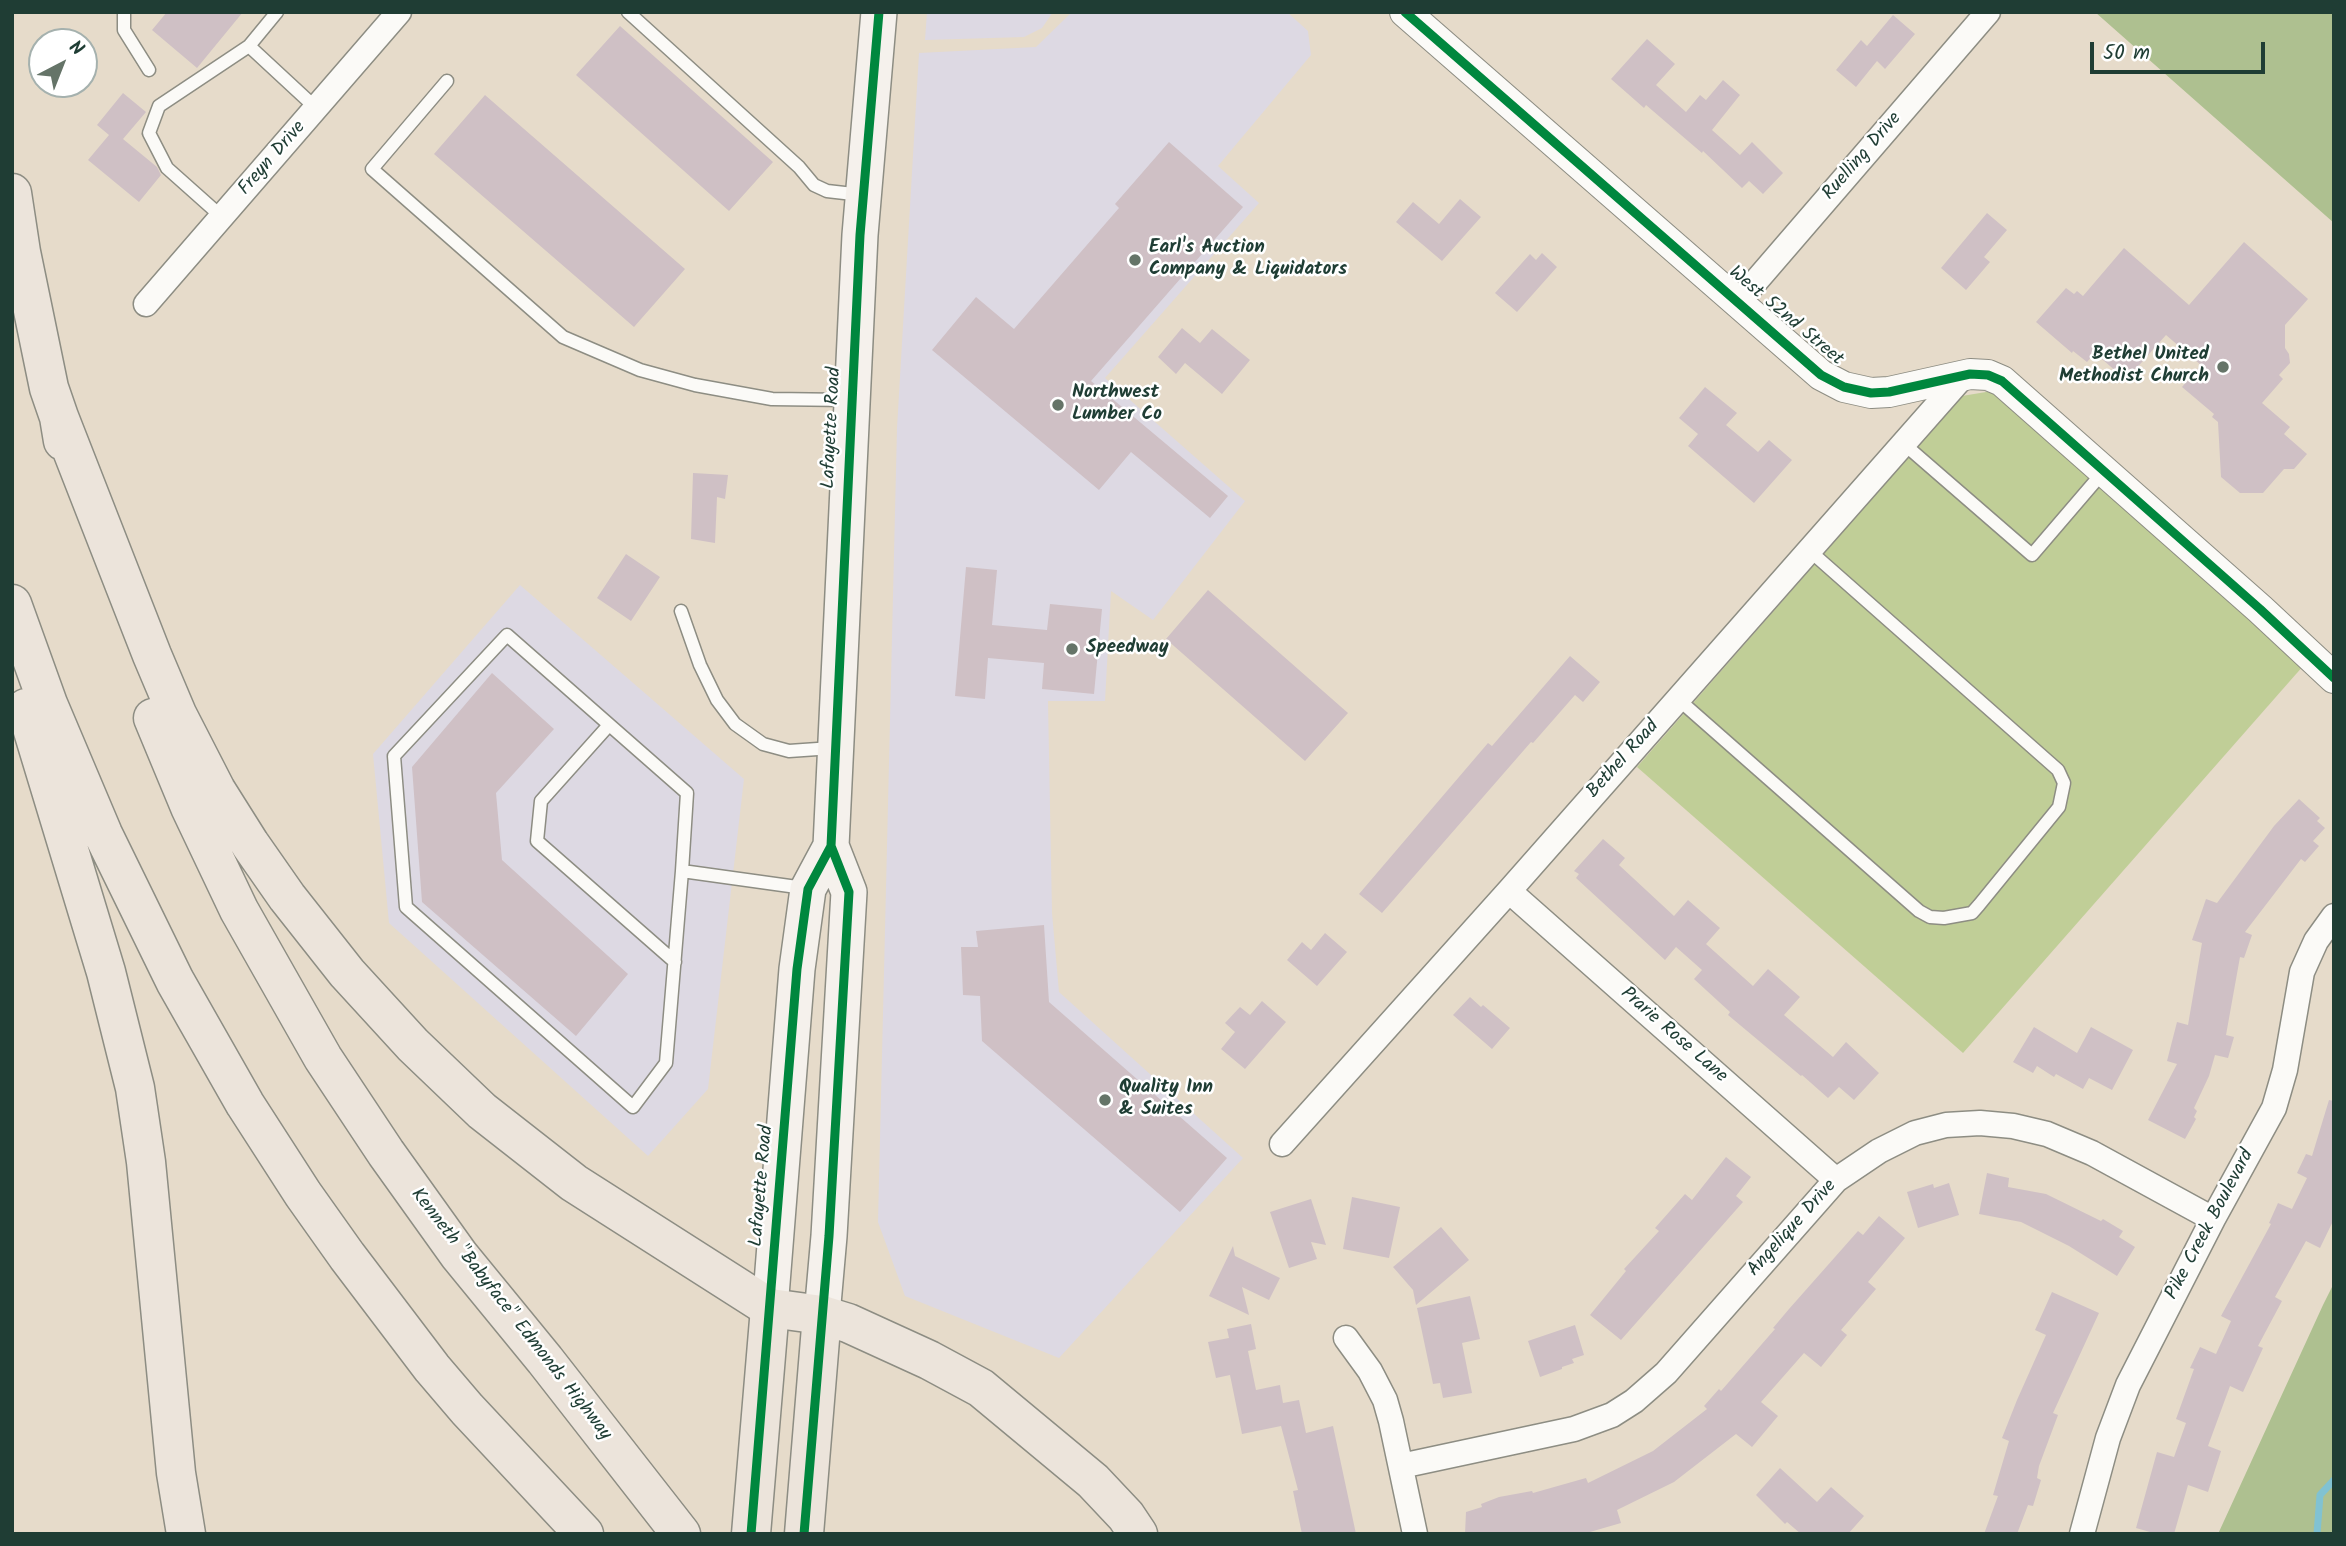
<!DOCTYPE html>
<html>
<head>
<meta charset="utf-8">
<style>
  body { margin:0 }
  #map { position:relative; width:2346px; height:1546px; overflow:hidden; background:#e6dbca; font-family:Kalam,sans-serif }
  canvas { display:block }
  .frame { position:absolute; inset:0; border:14px solid #1f3d34; pointer-events:none }
  .north { position:absolute; left:28px; top:28px; width:70px; height:70px; box-sizing:border-box; background:#fff; border:2px solid #a5b1ae; border-radius:50%; rotate:42deg; font-size:19px; font-weight:700; line-height:28px; text-align:center; color:#1f3d34 }
  .north::after { content:''; display:block; margin:auto; width:24px; height:32px; background:#657468; clip-path:polygon(50% 0,100% 100%,50% 72%,0 100%) }
  .scale { position:absolute; left:2090px; top:42px; width:175px; height:32px; box-sizing:border-box; border:4px solid #1f3d34; border-top:0; padding-left:9px; font-size:21px; line-height:24px; white-space:nowrap; color:#1f3d34; -webkit-text-stroke:5px #fff; paint-order:stroke }
</style>
</head>
<body>
<div id="map">
<canvas width="2346" height="1546"></canvas>
<div class="frame"></div>
<div class="north">N</div>
<div class="scale">50 m</div>
</div>
<script>
const g = document.querySelector('canvas').getContext('2d');
g.lineJoin = 'round';
function paint(path, color) {
  g.fillStyle = color;
  g.fill(path, 'evenodd');
}
function shape(rows) {
  const path = new Path2D();
  for (const r of rows) {
    path.moveTo(r[0], r[1]);
    for (let i = 2; i < r.length; i += 2) path.lineTo(r[i], r[i + 1]);
  }
  return path;
}
function stroke(path, color, width, dash) {
  g.strokeStyle = color;
  g.lineWidth = width;
  g.lineCap = dash ? 'butt' : 'round';
  g.setLineDash(dash || []);
  g.stroke(path);
}
function write(font, color, halo, rows, align = 'center') {
  g.font = font + ' Kalam,sans-serif';
  g.lineWidth = 5;
  g.setLineDash([]);
  g.textBaseline = 'middle';
  g.strokeStyle = halo;
  g.fillStyle = color;
  for (const [text, x, y, turn = 0] of rows) {
    g.save();
    g.translate(x, y);
    g.rotate((+turn || 0) * Math.PI / 180);
    g.textAlign = isNaN(turn) ? turn : align;
    if (halo) g.strokeText(text, 0, 0);
    g.fillText(text, 0, 0);
    g.restore();
  }
}
paint(shape([
  [927,12,1053,12,1042,28,1024,37,925,40],
  [1072,12,1287,12,1308,31,1311,55,1218,166,1259,203,1105,378,1245,501,1153,620,1111,591,1105,701,1048,701,1052,913,1059,992,1243,1158,1059,1358,905,1296,878,1222,897,428,919,53,1036,47],
  [520,585,744,779,708,1089,648,1156,389,923,373,754]
]), '#ddd9e3');
paint(shape([
  [1992,391,2304,665,1963,1053,1637,767,1962,396]
]), '#c0ce97');
paint(shape([
  [2095,12,2334,12,2334,223],
  [2334,1283,2334,1534,2218,1534,2323,1305]
]), '#aec090');
stroke(shape([
  [2317,1534,2320,1495,2334,1480]
]), '#81c2d2', 7);
paint(shape([
  [167,12,243,12,197,68,152,30],
  [1893,15,1915,34,1885,69,1877,61,1856,87,1836,70,1861,40,1867,46],
  [620,26,773,162,729,211,576,75],
  [1647,39,1675,64,1656,85,1686,112,1700,95,1706,100,1723,80,1740,95,1712,130,1740,155,1752,142,1783,173,1763,194,1749,181,1742,188,1703,151,1702,153,1646,105,1644,108,1611,79],
  [123,93,146,112,123,139,157,167,161,175,139,202,88,160,109,135,97,125],
  [485,95,685,269,634,327,434,154],
  [1169,142,1243,207,1091,381,1228,496,1210,518,1131,452,1099,490,932,350,976,297,1014,329,1119,208,1115,204],
  [1460,199,1481,217,1442,261,1396,222,1413,202,1439,224],
  [1987,213,2007,230,1984,257,1990,262,1966,290,1941,268],
  [2244,242,2308,299,2285,325,2285,348,2289,354,2290,363,2279,375,2283,379,2262,403,2290,427,2284,434,2307,454,2294,469,2284,469,2263,493,2240,493,2221,477,2218,422,2212,417,2214,414,2182,387,2201,365,2166,335,2126,380,2095,353,2087,362,2073,351,2072,353,2036,322,2066,288,2074,294,2077,291,2083,296,2124,248,2189,305],
  [1542,253,1557,267,1517,312,1495,293,1530,254,1536,260],
  [1182,328,1200,343,1212,329,1250,360,1222,394,1185,363,1176,374,1158,357],
  [1705,387,1737,413,1726,425,1758,452,1769,440,1792,460,1754,503,1688,446,1698,434,1679,418],
  [693,473,728,475,725,499,717,497,715,543,691,539],
  [626,554,660,577,631,621,597,598],
  [966,567,997,570,992,625,1047,630,1050,604,1102,609,1094,694,1042,689,1044,663,988,658,985,699,955,696],
  [1208,590,1348,713,1305,761,1166,639],
  [1570,656,1600,682,1583,702,1575,695,1533,743,1531,742,1382,913,1359,894,1488,743,1492,746],
  [492,673,554,729,496,793,502,860,628,974,576,1036,422,902,412,767],
  [2299,799,2320,818,2317,821,2325,828,2313,841,2319,846,2305,862,2301,859,2245,932,2252,935,2244,958,2240,957,2226,1035,2234,1037,2228,1058,2215,1055,2209,1076,2194,1108,2197,1111,2194,1117,2196,1119,2185,1139,2148,1120,2177,1064,2167,1061,2177,1022,2188,1025,2202,943,2192,940,2206,899,2217,903,2274,826],
  [1603,839,1625,858,1619,865,1674,916,1688,900,1720,928,1706,944,1753,986,1768,969,1800,997,1784,1015,1833,1057,1846,1042,1879,1073,1854,1100,1839,1087,1828,1098,1802,1075,1801,1076,1728,1015,1730,1012,1694,979,1702,970,1676,947,1665,960,1576,878,1579,874,1574,871],
  [1044,925,1049,1002,1227,1158,1180,1212,982,1041,980,996,963,995,961,947,978,947,976,931],
  [1325,933,1347,952,1317,986,1287,960,1302,942,1311,950],
  [1470,997,1481,1007,1483,1005,1510,1028,1492,1049,1453,1015],
  [1262,1001,1286,1022,1245,1069,1221,1049,1235,1032,1225,1023,1240,1007,1250,1015],
  [2034,1027,2077,1053,2091,1027,2133,1050,2112,1090,2089,1078,2083,1089,2056,1074,2054,1077,2037,1066,2033,1073,2013,1062],
  [2329,1100,2334,1101,2334,1219,2320,1248,2306,1241,2275,1297,2282,1301,2258,1346,2263,1348,2243,1392,2230,1386,2208,1446,2221,1451,2208,1492,2188,1485,2174,1534,2157,1534,2136,1528,2157,1452,2174,1457,2186,1423,2176,1419,2194,1369,2190,1368,2200,1347,2216,1354,2231,1321,2221,1316,2271,1224,2269,1223,2278,1203,2292,1209,2307,1178,2297,1173,2306,1154,2312,1156],
  [1726,1157,1751,1177,1736,1196,1743,1202,1621,1340,1590,1315,1626,1271,1624,1269,1659,1231,1655,1228,1685,1194,1692,1200],
  [1987,1173,2009,1178,2008,1187,2046,1194,2101,1221,2103,1219,2123,1231,2119,1237,2135,1247,2117,1276,2069,1246,2021,1222,1979,1214],
  [1949,1183,1959,1215,1918,1228,1907,1192,1933,1184,1934,1188],
  [1352,1197,1400,1207,1389,1258,1343,1249],
  [1311,1199,1326,1245,1311,1242,1317,1259,1289,1268,1270,1212],
  [1879,1216,1905,1238,1868,1282,1876,1289,1841,1330,1847,1335,1821,1367,1804,1353,1761,1402,1778,1416,1752,1447,1736,1434,1674,1482,1617,1510,1621,1523,1583,1534,1465,1534,1466,1512,1482,1507,1481,1504,1499,1497,1532,1491,1533,1493,1586,1478,1588,1483,1653,1451,1707,1409,1704,1406,1719,1389,1721,1391,1775,1329,1773,1328,1789,1309,1858,1231,1863,1235],
  [1441,1227,1469,1260,1416,1305,1413,1290,1393,1267],
  [1233,1246,1235,1256,1280,1278,1269,1300,1242,1287,1249,1315,1209,1296],
  [2052,1292,2099,1313,2053,1413,2058,1415,2039,1466,2037,1478,2041,1480,2033,1506,2028,1505,2017,1534,1984,1534,1998,1496,1993,1495,2009,1441,2002,1438,2017,1400,2046,1335,2035,1330],
  [1470,1296,1480,1339,1462,1343,1472,1393,1443,1398,1440,1383,1433,1384,1417,1308],
  [1251,1324,1256,1349,1248,1351,1256,1390,1280,1385,1283,1403,1299,1400,1306,1433,1333,1426,1356,1534,1302,1534,1293,1491,1298,1490,1281,1426,1242,1434,1230,1375,1216,1378,1208,1342,1229,1338,1227,1329],
  [1575,1325,1584,1355,1572,1359,1574,1363,1562,1367,1562,1369,1540,1377,1528,1341],
  [1780,1468,1817,1502,1831,1487,1864,1516,1848,1534,1801,1534,1787,1522,1785,1524,1756,1495]
]), '#cfc0c5');
const service = shape([
  [124,12,124,30,149,70],
  [628,12,799,167,814,185,827,191,862,195],
  [249,46,277,12],
  [447,81,372,169,563,337,640,370,695,385,772,399,848,400],
  [222,217,167,168,149,133,159,106,249,46,317,109],
  [1904,444,2032,555,2104,471],
  [681,611,700,665,717,700,735,724,763,744,789,751,832,748],
  [1678,699,1919,911,1930,917,1944,918,1972,913,1979,905,2059,807,2064,783,2058,770,1810,551],
  [609,725,541,801,537,841,675,962],
  [682,871,666,1063,633,1107,406,907,394,756,507,635,687,793,682,871,804,888]
]);
const minor = shape([
  [1738,302,1988,12],
  [146,304,399,12],
  [1509,891,1836,1180],
  [1282,1144,1509,891,1964,375],
  [1346,1338,1370,1371,1385,1400,1391,1421,1415,1534],
  [1401,1466,1574,1429,1612,1415,1634,1401,1666,1373,1836,1180,1879,1151,1915,1133,1946,1125,1980,1123,2013,1126,2047,1134,2092,1153,2213,1219],
  [2082,1534,2108,1438,2128,1385,2213,1219,2274,1108,2285,1070,2302,972,2316,941,2334,916]
]);
const tertiary = shape([
  [1405,12,1821,375,1844,387,1871,393,1889,392,1970,374,1988,375,2002,381,2260,609,2334,678]
]);
const secondary = shape([
  [770,1308,797,969,808,889,831,846],
  [822,1315,829,1236,849,892,831,846,860,235,879,12]
]);
const primary = shape([
  [751,1534,770,1308],
  [804,1534,822,1315]
]);
const motorway = shape([
  [12,193,21,252,49,388,59,417,63,441],
  [59,417,152,655,177,714,216,790,250,844,287,897,347,973,413,1045,482,1111,574,1183,770,1308,822,1315,848,1323,929,1360,981,1388,1093,1481,1126,1516,1138,1534],
  [12,604,48,704,103,834,175,981,245,1104,303,1194,347,1256,432,1368,467,1409,584,1534],
  [26,708,106,972,135,1088,146,1162,176,1473,186,1534],
  [153,718,190,807,239,910,323,1058,386,1153,459,1255,545,1360,681,1534]
]);
stroke(service, '#8d8d83', 15);
stroke(minor, '#8d8d83', 27);
stroke(tertiary, '#8d8d83', 32);
stroke(secondary, '#8d8d83', 38);
stroke(primary, '#8d8d83', 41);
stroke(motorway, '#8d8d83', 41);
stroke(service, '#fbfaf7', 12);
stroke(minor, '#fbfaf7', 24);
stroke(tertiary, '#fbfaf7', 30);
stroke(secondary, '#f5f1ec', 35);
stroke(primary, '#ece4db', 38);
stroke(motorway, '#ece4db', 38);
stroke(shape([
  [1405,12,1821,375,1844,387,1871,393,1889,392,1970,374,1988,375,2002,381,2260,609,2334,678],
  [751,1534,797,969,808,889,831,846],
  [804,1534,829,1236,849,892,831,846,860,235,879,12]
]), '#00873e', 9);
for (const [x, y, r, color] of [
  [1135,260,7,"#657468"],
  [2223,367,7,"#657468"],
  [1058,405,7,"#657468"],
  [1072,649,7,"#657468"],
  [1105,1100,7,"#657468"]
]) {
  const dot = new Path2D();
  dot.arc(x, y, r, 0, 2 * Math.PI);
  g.fillStyle = color;
  g.fill(dot);
  stroke(dot, '#fff', 2.5);
}
write('19px', '#1f3d34', '#fff', [
  ["Ruelling Drive",1863,157,-49],
  ["Freyn Drive",273,159,-49],
  ["West 52nd Street",1785,317,40],
  ["Lafayette Road",833,428,-87],
  ["Bethel Road",1624,760,-48],
  ["Prarie Rose Lane",1673,1036,41],
  ["Lafayette Road",763,1186,-85],
  ["Pike Creek Boulevard",2211,1225,-62],
  ["Angelique Drive",1793,1229,-48],
  ["Kenneth \"Babyface\" Edmonds Highway",510,1315,52]
]);
write('bold 19px', '#1f3d34', '#fff', [
  ["Earl's Auction",1149,249],
  ["Company & Liquidators",1149,271],
  ["Bethel United",2209,356,"right"],
  ["Methodist Church",2209,378,"right"],
  ["Northwest",1072,394],
  ["Lumber Co",1072,416],
  ["Speedway",1086,649],
  ["Quality Inn",1119,1089],
  ["& Suites",1119,1111]
], 'left');
</script>
</body>
</html>
